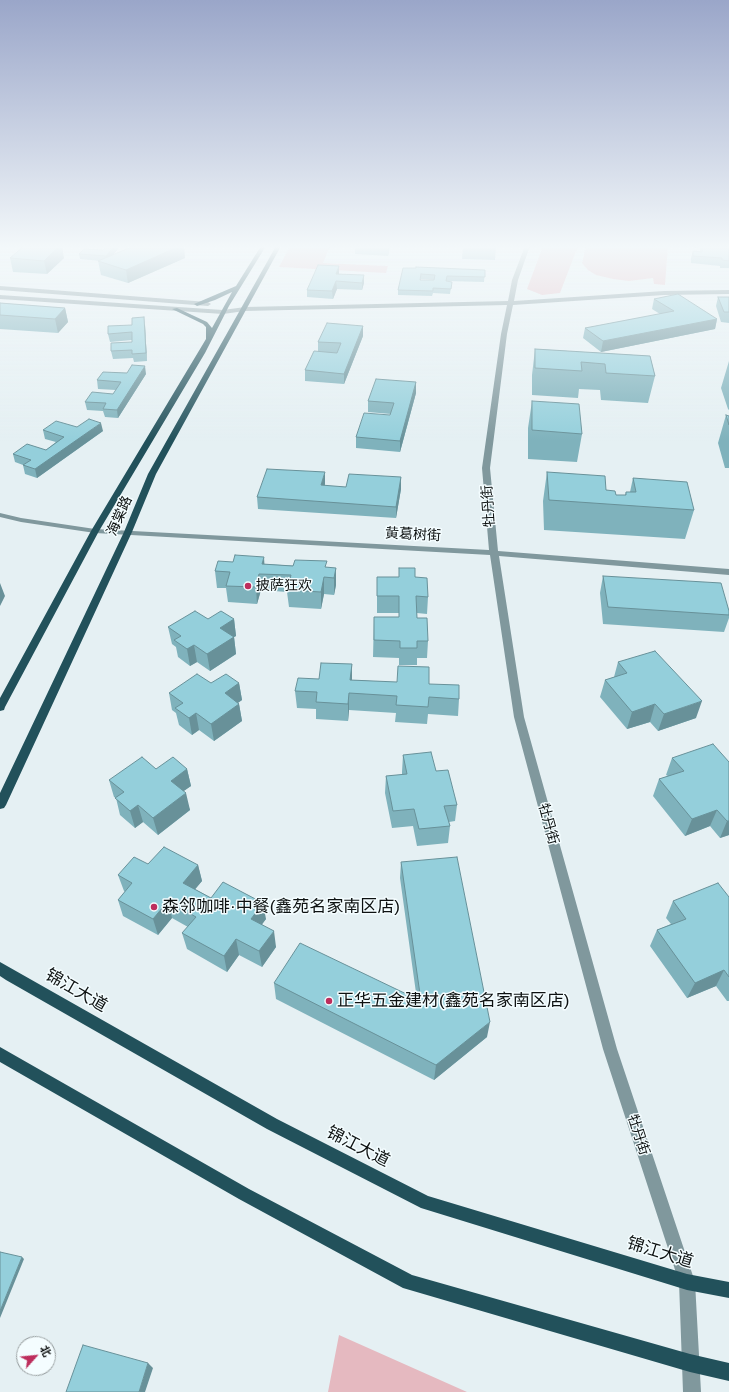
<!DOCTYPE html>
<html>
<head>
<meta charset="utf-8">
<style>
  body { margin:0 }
  #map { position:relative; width:729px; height:1392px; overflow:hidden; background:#e5f0f3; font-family:Helvetica,"Noto Sans SC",sans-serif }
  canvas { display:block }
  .north { position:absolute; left:16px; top:1336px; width:40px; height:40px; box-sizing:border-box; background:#f4fdff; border:1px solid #989fa0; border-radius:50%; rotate:63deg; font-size:11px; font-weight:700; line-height:16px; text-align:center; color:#0d1111 }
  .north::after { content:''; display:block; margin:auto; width:14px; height:18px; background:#bd2e5d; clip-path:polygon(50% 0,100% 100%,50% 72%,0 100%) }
</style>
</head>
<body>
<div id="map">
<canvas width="729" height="1392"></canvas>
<div class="north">北</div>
</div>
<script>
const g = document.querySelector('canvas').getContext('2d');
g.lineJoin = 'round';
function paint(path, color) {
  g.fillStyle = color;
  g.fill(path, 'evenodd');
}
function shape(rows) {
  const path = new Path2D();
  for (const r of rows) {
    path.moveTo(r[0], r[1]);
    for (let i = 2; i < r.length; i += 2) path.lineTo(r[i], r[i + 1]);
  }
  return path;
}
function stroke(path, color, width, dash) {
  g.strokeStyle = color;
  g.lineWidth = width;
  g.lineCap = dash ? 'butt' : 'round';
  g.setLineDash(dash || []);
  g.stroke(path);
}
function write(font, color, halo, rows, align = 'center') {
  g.font = font + ' Helvetica,"Noto Sans SC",sans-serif';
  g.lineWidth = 3;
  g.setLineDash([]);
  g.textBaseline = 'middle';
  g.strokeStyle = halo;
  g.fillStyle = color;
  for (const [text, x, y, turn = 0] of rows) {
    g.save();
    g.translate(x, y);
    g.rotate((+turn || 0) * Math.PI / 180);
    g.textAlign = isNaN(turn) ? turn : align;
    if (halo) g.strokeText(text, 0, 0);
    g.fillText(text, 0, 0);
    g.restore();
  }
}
paint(shape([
  [290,246,330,246,323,263,388,266,386,273,279,267],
  [543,246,578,246,560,293,542,295,527,289],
  [586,246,668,246,665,285,654,284,653,278,629,281,613,279,596,275,588,270,582,263],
  [339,1335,467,1392,328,1392]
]), '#e5b9c0');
paint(shape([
  [525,246,530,246,518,280,514,301,664,291,729,290,729,294,664,295,513,305,507,334,490,468,498,551,729,569,729,575,499,556,524,717,617,1049,695,1282,701,1392,683,1392,679,1282,603,1049,514,717,490,555,95,533,21,522,0,517,0,513,21,518,95,529,489,550,482,468,501,334,507,305,245,311,223,314,0,299,0,295,223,310,245,307,508,301,512,280,525,246],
  [0,286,208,302,211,304,208,306,0,290,0,286]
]), '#80989d');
paint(shape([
  [261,246,266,246,229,306,205,353,99,531,5,707,4,710,0,711,0,698,91,531,206,339,206,327,203,324,172,309,177,308,207,322,212,328,232,292,215,300,197,306,194,304,236,286,261,246],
  [276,246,281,246,156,474,132,532,6,805,4,808,0,809,0,793,124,532,148,474,276,246],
  [0,962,277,1119,428,1196,687,1274,729,1282,729,1298,687,1290,421,1208,267,1129,6,980,0,976,0,962],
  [0,1047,249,1189,412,1275,690,1354,729,1363,729,1381,690,1372,403,1288,239,1199,0,1062,0,1047]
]), '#22515b');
paint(shape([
  [355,246,390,246,388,256,355,254],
  [463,246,496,246,495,260,462,259],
  [683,246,729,246,729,268,720,268,720,266,691,263,691,258,693,251,700,252,700,248],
  [118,249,112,256,185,258,128,283,101,275,98,261,100,261,80,259,79,254,103,250],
  [10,258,64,258,47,274,13,272],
  [403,268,485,270,484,282,446,281,451,287,450,294,433,293,432,296,398,295,398,290],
  [421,279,435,280,421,280],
  [339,274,364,283,362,290,337,289,333,299,307,297,307,290],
  [718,297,729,297,729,323,721,322,716,306],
  [654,299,717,319,715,329,601,352,583,338,585,328,660,314,652,309],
  [0,303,65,308,68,322,58,333,0,329],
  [145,325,147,361,134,362,133,358,113,359,111,351,132,342,132,340,110,342,108,334],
  [363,326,363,336,344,384,305,381,305,370,318,352,318,342],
  [535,349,650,356,655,376,648,403,601,400,600,390,579,389,578,398,532,395,532,375],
  [729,361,729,410,728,409,721,388],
  [146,374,118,418,105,417,103,411,87,410,85,402,113,394,116,390,98,389,97,380],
  [416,382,416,393,400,452,356,448,356,437,390,415,391,414,368,412,368,401],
  [532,401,582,434,577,462,528,459,528,428],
  [726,415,729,416,729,468,725,468,718,443],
  [77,427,103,431,37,478,25,474,23,465,15,462,13,454,46,450,56,442,45,439,43,430],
  [547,472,606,490,616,495,625,495,626,492,630,492,633,478,694,510,685,539,544,530,543,501],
  [401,477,401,489,396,518,258,509,257,497,325,484,325,486,346,487],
  [264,564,336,568,336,585,334,595,324,594,321,609,289,607,287,592,261,590,257,604,228,602,226,588,217,588,215,571],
  [603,576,729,611,729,618,724,632,603,624,600,593],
  [377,577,415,577,428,597,427,614,417,613,417,618,428,641,427,658,417,658,417,665,399,665,399,658,373,657,374,617,399,617,399,613,377,613],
  [208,619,234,619,236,636,234,637,236,654,210,671,197,662,190,666,178,657,176,647,172,644,168,627],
  [618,662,696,718,658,731,650,722,627,729,600,697,605,680,614,677],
  [352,664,352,680,429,684,459,699,458,716,428,714,427,724,395,722,396,713,349,710,348,721,316,719,316,709,297,708,295,691,319,679],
  [211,683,239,683,242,700,238,703,239,704,242,721,214,741,199,730,192,735,179,725,176,713,172,710,169,693],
  [403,755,436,771,457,805,455,821,449,822,450,826,448,843,417,846,413,826,392,828,385,793,386,776,402,775,402,772],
  [672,758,729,762,729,835,720,838,710,826,685,836,653,796,659,779,668,776,666,775],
  [156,769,187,769,191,786,183,791,190,810,158,835,143,822,135,828,120,815,116,798,114,797,109,780],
  [401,862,487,1037,434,1080,276,999,274,983,417,1000,400,878],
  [148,864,198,865,202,881,195,889,211,898,266,919,262,924,276,947,262,967,239,955,227,972,187,949,182,933,188,927,172,918,158,935,123,916,118,900,125,892,124,891,118,875],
  [729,897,729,1001,727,1001,716,986,687,998,650,946,657,930,671,924,666,918,673,901]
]), '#7fb2bc');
paint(shape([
  [59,246,62,246,64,258,47,274,44,261],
  [115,246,118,246,118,249,107,261,106,256],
  [180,246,184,246,185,258,128,283,126,270],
  [388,246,390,246,388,256],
  [339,266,339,274,336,274],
  [364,275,364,283,362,290,362,283],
  [336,281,337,289,333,299,332,291],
  [65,308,68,322,58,333,55,319],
  [144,317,145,325,147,361,146,353],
  [717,319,715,329,601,352,603,341],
  [363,326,363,336,344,384,344,374],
  [145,366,146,374,118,418,117,410],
  [416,382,416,393,400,452,400,441],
  [101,423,103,431,37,478,35,469],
  [325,472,325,484,321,497,321,485],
  [401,477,401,489,396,518,396,507],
  [264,557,265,574,262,564],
  [336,568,336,585,334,595,334,578],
  [259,574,261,590,257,604,256,587],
  [324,577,324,594,321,609,321,592],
  [0,583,5,596,0,606],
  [234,619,236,636,234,637,236,654,210,671,207,654,220,628],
  [194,645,197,662,190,666,187,649],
  [352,664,352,682,350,680],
  [239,683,242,700,227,710,225,693],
  [349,693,349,710,348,721,348,704],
  [702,701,696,718,658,731,664,714],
  [239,704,242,721,214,741,211,724],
  [655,704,650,722,627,729,632,712],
  [196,713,199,730,192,735,189,718],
  [187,769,191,786,174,798,171,781],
  [186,793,190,810,158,835,153,818],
  [138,805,143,822,135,828,130,811],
  [717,810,710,826,685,836,692,819],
  [727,821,729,821,729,835,720,838],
  [198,865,202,881,187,899,183,883],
  [168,901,172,918,158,935,153,919],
  [263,903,266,919,254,935,251,919],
  [274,931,276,947,262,967,259,951],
  [236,939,239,955,227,972,224,956],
  [724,970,716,986,687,998,695,983],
  [490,1022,487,1037,434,1080,436,1065],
  [22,1257,24,1259,0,1318,0,1311],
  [148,1363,153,1368,145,1392,139,1392]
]), '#689199');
const building = shape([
  [24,246,59,246,44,261,10,258,24,246],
  [107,246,115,246,106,256,79,254,84,249,103,250,107,246],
  [134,246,180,246,126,270,98,261,134,246],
  [702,246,729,246,729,261,722,260,722,258,693,256,693,251,702,252,702,246],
  [318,265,339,266,336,274,364,275,362,283,336,281,332,291,307,290,318,265],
  [416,267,485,270,485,277,447,276,446,281,452,282,451,289,433,288,433,291,398,290,403,268,416,268,416,267],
  [421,274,435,275,434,280,420,280,421,274],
  [678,294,717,319,603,341,585,328,674,311,654,299,678,294],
  [718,297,729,297,729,312,724,312,718,297],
  [0,303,65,308,55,319,0,315,0,303],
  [144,317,146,353,132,354,132,350,111,351,111,343,132,342,132,332,108,334,108,326,132,325,132,318,144,317],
  [327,323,363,326,344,374,305,370,314,351,337,353,341,343,318,342,327,323],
  [535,349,650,356,655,376,606,373,605,364,581,362,582,371,535,368,535,349],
  [132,365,145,366,117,410,103,409,106,403,85,402,92,392,113,394,121,382,97,380,103,372,127,373,132,365],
  [376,379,416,382,400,441,356,437,364,413,390,415,394,403,368,401,376,379],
  [532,401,579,404,582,434,532,430,532,401],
  [726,415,729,416,729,425,726,415],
  [89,419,101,423,35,469,23,465,31,460,13,454,27,444,46,450,64,437,43,430,56,421,77,427,89,419],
  [267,469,325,472,321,485,346,487,349,474,401,477,396,507,257,497,267,469],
  [547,472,605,476,606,490,615,491,616,495,626,495,626,492,636,492,633,478,687,482,694,510,549,500,547,472],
  [235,555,264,557,262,564,293,566,295,560,327,561,325,567,336,568,334,578,324,577,321,592,287,590,291,575,259,574,256,587,226,586,230,572,215,571,218,561,233,562,235,555],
  [399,568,415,568,415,577,427,578,428,597,416,596,417,618,427,618,428,641,417,641,417,648,400,648,400,641,374,640,374,617,399,617,399,596,377,596,377,577,399,577,399,568],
  [603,576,721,583,729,611,729,615,608,607,603,576],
  [195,611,208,619,221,611,234,619,220,628,234,637,207,654,194,645,187,649,174,640,181,636,168,627,195,611],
  [655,651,702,701,664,714,655,704,632,712,605,680,627,673,618,662,655,651],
  [321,663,352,664,350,680,397,682,398,666,429,667,429,684,459,685,459,699,429,697,428,707,396,705,397,696,349,693,348,704,316,702,317,692,295,691,298,678,319,679,321,663],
  [197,674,211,683,226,674,239,683,225,693,239,704,211,724,196,713,189,718,175,708,183,703,169,693,197,674],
  [713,744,729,762,729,821,727,821,717,810,692,819,659,779,684,771,672,758,713,744],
  [431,752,436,771,448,770,457,805,444,806,450,826,419,829,414,809,393,811,386,776,407,774,403,755,431,752],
  [142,757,156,769,173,757,187,769,171,781,186,793,153,818,138,805,130,811,115,798,124,792,109,780,142,757],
  [164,847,198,865,183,883,211,898,223,882,263,903,251,919,274,931,259,951,236,939,224,956,182,933,196,917,168,901,153,919,118,900,132,883,118,875,134,857,148,864,164,847],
  [457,857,490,1022,436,1065,274,983,300,943,421,1001,401,862,457,857],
  [718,883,729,897,729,977,724,970,695,983,657,930,686,919,673,901,718,883],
  [0,1252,22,1257,0,1311,0,1252],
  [83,1345,148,1363,139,1392,66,1392,83,1345]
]);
paint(building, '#94cfdb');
stroke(building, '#689199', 1);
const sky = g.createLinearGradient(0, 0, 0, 441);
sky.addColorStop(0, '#9aa6c9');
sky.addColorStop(0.56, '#f3f8fa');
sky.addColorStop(1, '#f3f8fa00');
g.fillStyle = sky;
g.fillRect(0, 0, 729, 441);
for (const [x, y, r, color] of [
  [248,586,4,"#bd2e5d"],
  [154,907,4,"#bd2e5d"],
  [329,1001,4,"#bd2e5d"]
]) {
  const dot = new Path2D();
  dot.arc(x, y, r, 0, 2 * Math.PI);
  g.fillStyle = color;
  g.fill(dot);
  stroke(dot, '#f4fdff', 1.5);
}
write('14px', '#0d1111', '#f4fdff', [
  ["牡丹街",489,506,-94],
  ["海棠路",120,516,-66],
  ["黄葛树街",413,535,3],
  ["牡丹街",548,824,75],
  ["牡丹街",638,1135,72]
]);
write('14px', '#0d1111', '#f4fdff', [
  ["披萨狂欢",256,586]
], 'left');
write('17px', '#0d1111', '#f4fdff', [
  ["森邻咖啡·中餐(鑫苑名家南区店)",162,907],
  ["正华五金建材(鑫苑名家南区店)",337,1001]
], 'left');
write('17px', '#0d1111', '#f4fdff', [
  ["锦江大道",76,991,30],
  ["锦江大道",358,1147,27],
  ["锦江大道",660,1253,17]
]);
</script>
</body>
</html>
